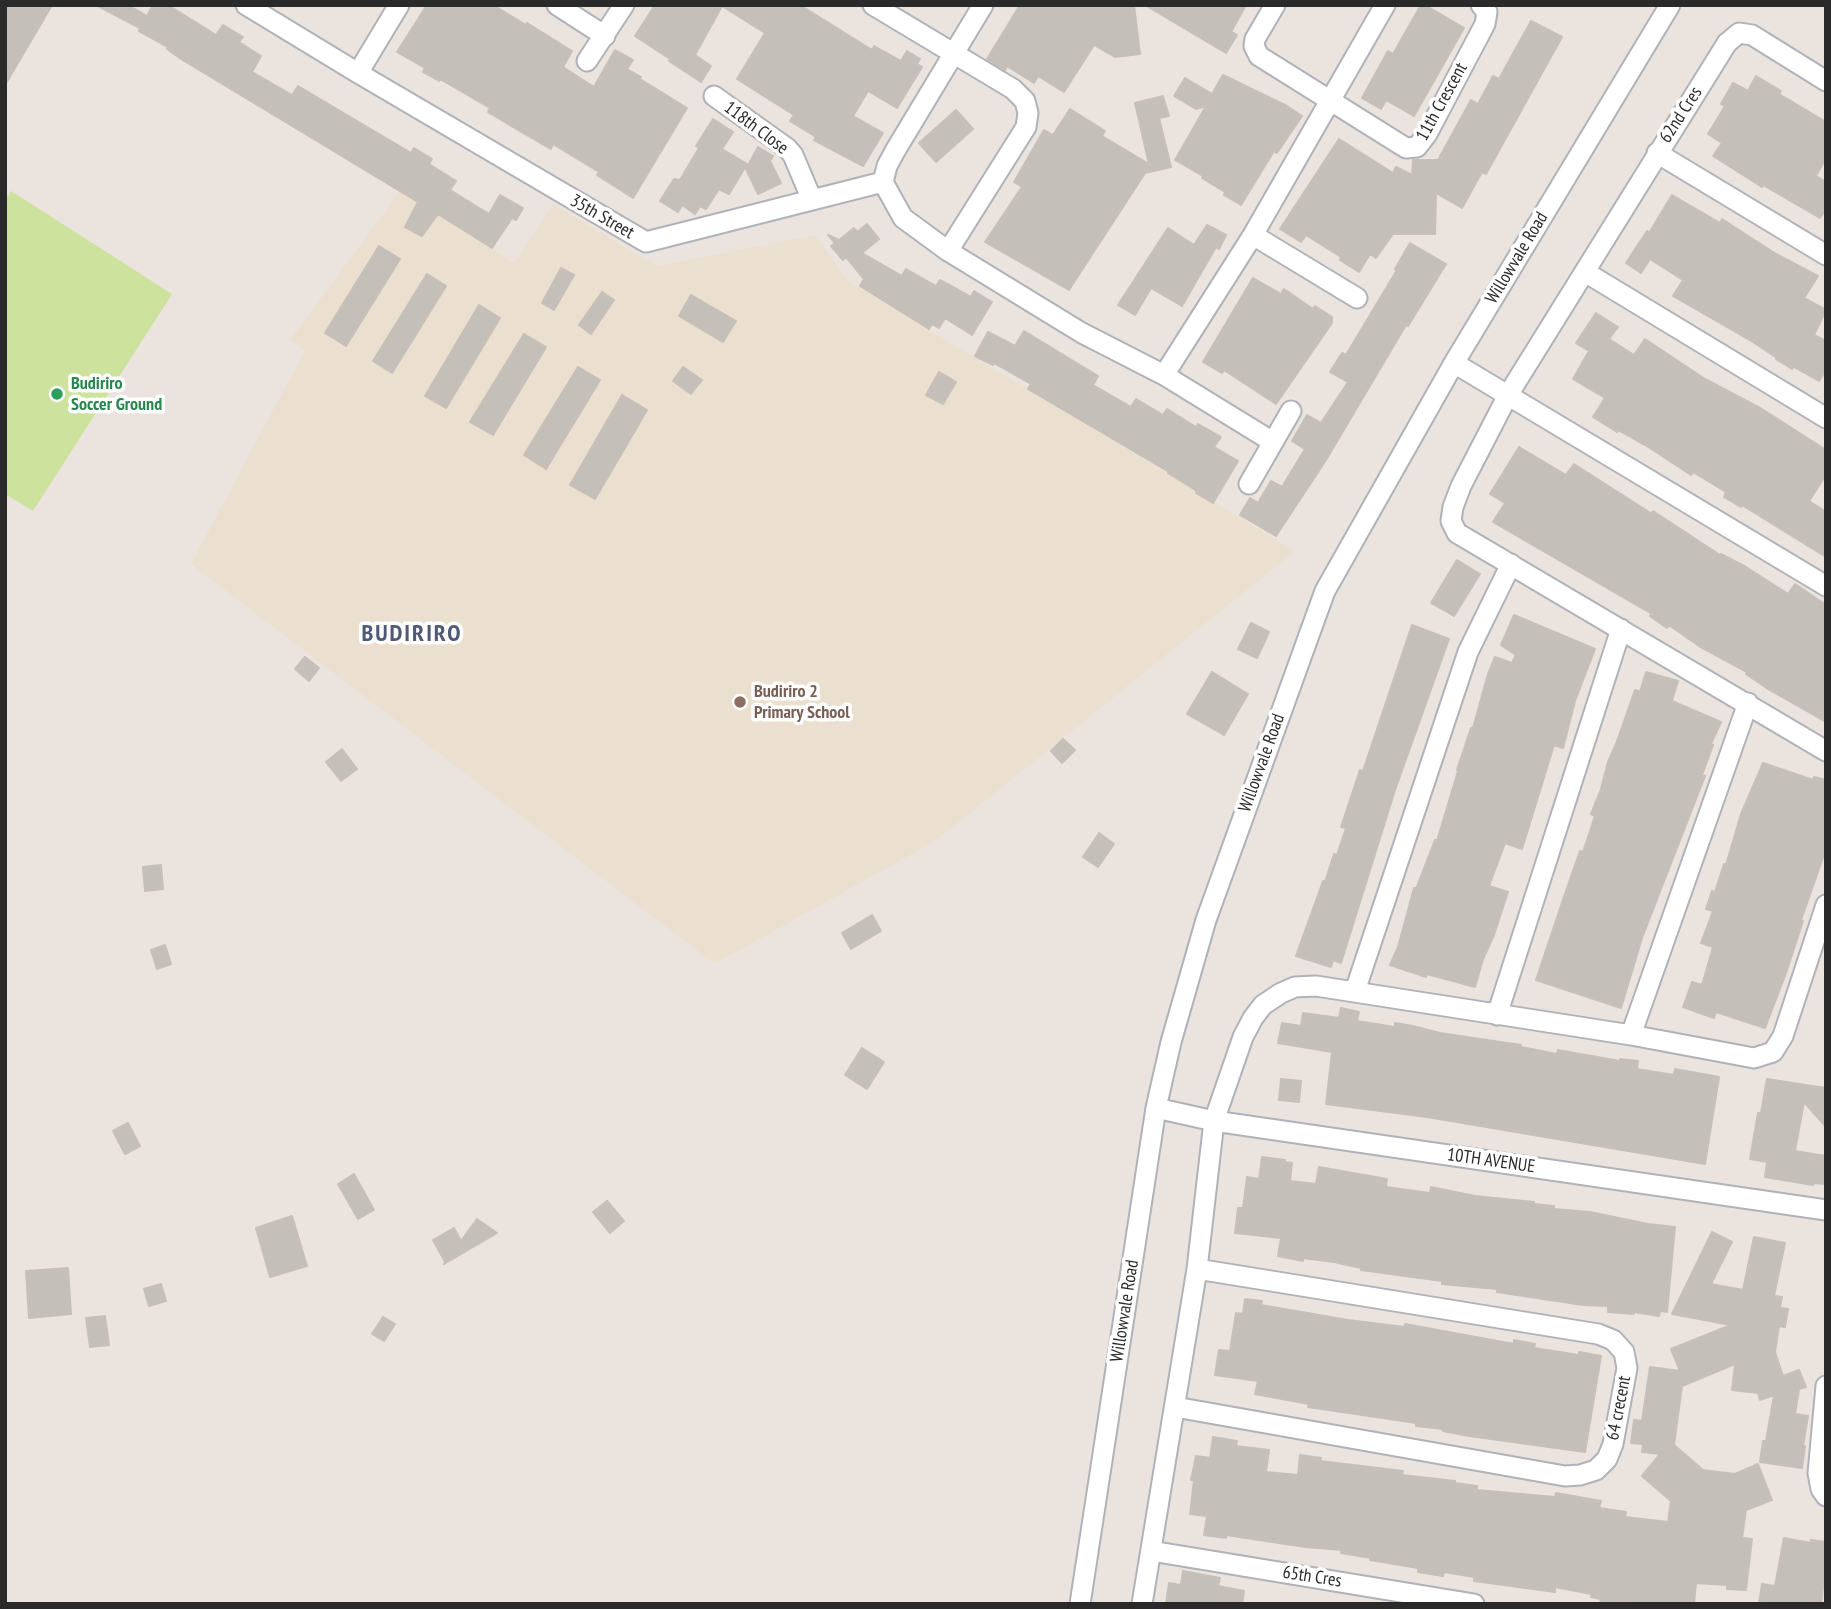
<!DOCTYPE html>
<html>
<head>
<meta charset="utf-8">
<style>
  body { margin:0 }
  #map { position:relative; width:1831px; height:1609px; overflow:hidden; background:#ebe4de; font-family:"PT Sans Narrow",sans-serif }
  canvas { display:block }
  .frame { position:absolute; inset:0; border:7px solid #2a2a2a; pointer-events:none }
</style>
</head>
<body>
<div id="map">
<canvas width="1831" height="1609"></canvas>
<div class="frame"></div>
</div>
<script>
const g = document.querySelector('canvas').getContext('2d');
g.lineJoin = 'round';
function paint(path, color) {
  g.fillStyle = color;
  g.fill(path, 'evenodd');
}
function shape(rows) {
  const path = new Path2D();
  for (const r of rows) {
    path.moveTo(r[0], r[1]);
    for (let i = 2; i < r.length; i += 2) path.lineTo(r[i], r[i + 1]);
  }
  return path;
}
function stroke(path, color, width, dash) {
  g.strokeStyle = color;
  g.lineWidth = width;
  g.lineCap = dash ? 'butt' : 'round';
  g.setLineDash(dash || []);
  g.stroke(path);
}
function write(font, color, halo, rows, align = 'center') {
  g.font = font + ' "PT Sans Narrow",sans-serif';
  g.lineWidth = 7;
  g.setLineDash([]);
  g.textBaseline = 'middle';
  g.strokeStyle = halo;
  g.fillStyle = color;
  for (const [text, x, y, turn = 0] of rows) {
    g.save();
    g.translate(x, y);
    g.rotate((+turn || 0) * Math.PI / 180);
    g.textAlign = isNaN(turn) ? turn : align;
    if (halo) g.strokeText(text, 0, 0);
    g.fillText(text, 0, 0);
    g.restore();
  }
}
paint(shape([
  [401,190,514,263,553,204,657,266,815,235,848,281,1295,551,935,841,715,964,191,564,305,350,290,340]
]), '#ebdfcf');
paint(shape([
  [11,191,172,294,33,511,5,494,5,201]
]), '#cce29d');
const building = shape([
  [5,5,52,5,5,85,5,5],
  [96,5,128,5,147,16,153,5,168,5,216,35,223,25,243,37,239,42,261,56,252,72,292,95,298,86,411,153,414,148,432,159,429,164,456,181,450,190,489,214,500,195,523,208,516,220,512,218,492,248,438,214,422,236,405,227,418,202,181,59,167,49,168,47,139,31,140,28,96,5],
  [427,5,493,5,526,25,527,23,572,51,563,67,594,87,615,50,633,60,627,69,641,77,640,79,687,108,633,198,597,175,599,172,553,144,551,149,523,133,488,112,490,108,440,79,439,81,423,72,425,68,397,52,427,5],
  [655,5,800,5,872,50,874,46,901,61,907,51,920,59,917,64,922,67,897,108,868,91,853,116,883,133,863,166,814,140,816,137,790,121,794,115,737,79,765,33,722,6,695,55,711,66,701,82,669,61,670,59,635,36,655,5],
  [1020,5,1134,5,1140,54,1115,57,1094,45,1064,92,1038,76,1034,83,1007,66,1005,70,987,59,1020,5],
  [1145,5,1246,5,1231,32,1237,35,1226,53,1145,5],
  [1421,5,1425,5,1464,28,1414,116,1386,100,1381,109,1362,98,1388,51,1393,54,1421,5],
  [1531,21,1562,37,1486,174,1482,172,1462,208,1436,193,1435,234,1393,234,1376,258,1370,254,1359,272,1340,260,1341,257,1306,235,1301,242,1280,229,1339,139,1393,173,1396,167,1412,175,1413,160,1438,160,1471,100,1478,104,1493,76,1499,79,1531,21],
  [1223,75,1287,106,1302,116,1277,153,1274,151,1241,205,1224,195,1225,192,1202,178,1203,176,1175,160,1206,106,1196,109,1174,96,1185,78,1212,94,1223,75],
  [1756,76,1781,91,1779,94,1826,122,1826,158,1816,176,1826,182,1826,209,1820,218,1763,185,1762,187,1713,156,1722,143,1708,134,1725,106,1721,104,1733,83,1748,91,1756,76],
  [1163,96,1169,116,1159,118,1171,167,1145,173,1069,290,985,242,1022,187,1014,182,1044,130,1053,135,1070,109,1105,131,1102,136,1149,164,1135,103,1163,96],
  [956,110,973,129,936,162,919,143,956,110],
  [713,119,733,132,722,149,747,164,729,194,719,189,706,209,700,206,695,214,682,205,678,212,660,201,674,179,680,180,699,148,696,146,713,119],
  [758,147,773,156,770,161,781,183,758,194,746,169,758,147],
  [1672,195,1720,223,1722,219,1776,254,1818,276,1804,298,1826,310,1814,335,1826,341,1826,370,1819,381,1794,367,1792,369,1776,359,1777,358,1753,342,1673,296,1683,280,1650,259,1641,273,1626,263,1647,231,1649,233,1672,195],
  [867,224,879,239,862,253,902,276,906,269,936,286,940,280,971,297,974,291,992,302,972,335,945,318,939,328,932,324,929,329,860,286,864,279,846,257,843,260,831,246,835,243,828,235,839,240,854,228,857,232,867,224],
  [1207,225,1226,235,1219,249,1216,247,1182,306,1151,288,1135,315,1118,305,1168,228,1194,245,1207,225],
  [1410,243,1446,264,1408,326,1406,325,1326,460,1276,536,1240,515,1250,498,1258,503,1271,481,1282,487,1305,449,1292,441,1307,415,1321,423,1348,382,1330,372,1342,353,1346,355,1397,270,1395,269,1410,243],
  [379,246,400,259,346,346,325,333,379,246],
  [561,268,574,275,554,310,542,303,561,268],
  [427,274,446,286,392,373,373,361,427,274],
  [1253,278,1281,294,1284,289,1313,309,1315,306,1332,317,1332,323,1276,404,1224,370,1222,373,1203,362,1253,278],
  [602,292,614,300,591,334,579,325,602,292],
  [691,295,736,321,723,342,679,316,691,295],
  [479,305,500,318,446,408,425,396,479,305],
  [1596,313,1618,327,1609,339,1634,355,1645,339,1705,379,1762,409,1826,450,1826,475,1809,501,1826,512,1826,557,1742,505,1741,507,1724,497,1726,492,1693,472,1691,475,1650,448,1618,430,1617,432,1593,417,1605,398,1573,379,1589,351,1576,343,1596,313],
  [1024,331,1098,376,1093,385,1131,407,1136,399,1163,415,1167,409,1196,427,1198,424,1221,437,1214,447,1238,461,1213,503,1196,493,1197,491,1168,473,1169,472,1028,389,1031,384,994,363,993,365,975,356,988,332,1015,346,1024,331],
  [524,334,546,347,493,435,470,422,524,334],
  [578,367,600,380,546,469,524,455,578,367],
  [683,367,702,380,691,394,673,381,683,367],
  [939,372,956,382,943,404,926,395,939,372],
  [622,395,647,410,595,499,570,485,622,395],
  [1519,447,1566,475,1574,464,1652,514,1653,511,1720,555,1721,554,1746,567,1788,594,1795,584,1826,605,1826,722,1768,689,1746,674,1747,672,1699,646,1669,625,1667,628,1650,616,1652,614,1493,522,1505,503,1490,494,1519,447],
  [1457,560,1480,574,1454,616,1431,603,1457,560],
  [1514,615,1595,649,1575,701,1563,748,1554,745,1522,849,1505,843,1489,886,1508,892,1494,935,1483,959,1475,987,1427,974,1426,977,1390,965,1398,947,1414,888,1416,889,1435,840,1437,841,1458,771,1457,770,1471,728,1473,728,1488,674,1495,657,1512,663,1516,655,1501,645,1514,615],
  [1251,623,1269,632,1257,658,1238,649,1251,623],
  [1412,625,1449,639,1395,790,1341,963,1333,960,1331,967,1296,956,1323,881,1325,882,1334,854,1337,855,1346,828,1341,827,1360,770,1363,771,1412,625],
  [305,657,319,668,309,681,295,669,305,657],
  [1212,672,1248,694,1224,735,1187,714,1212,672],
  [1646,672,1678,681,1672,701,1721,722,1711,744,1713,745,1702,775,1705,776,1642,938,1621,1008,1536,980,1568,885,1580,851,1583,852,1595,816,1591,814,1601,789,1608,762,1616,744,1635,690,1640,692,1646,672],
  [1063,739,1075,750,1062,763,1051,751,1063,739],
  [342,749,357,769,341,781,326,762,342,749],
  [1763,763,1813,780,1814,777,1826,780,1826,849,1801,920,1803,921,1786,973,1765,1028,1716,1012,1714,1018,1683,1007,1692,982,1702,985,1713,947,1701,943,1713,911,1706,909,1712,891,1715,892,1724,864,1726,865,1741,814,1763,763],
  [1099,833,1114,844,1098,867,1083,857,1099,833],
  [161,865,163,889,145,891,143,867,161,865],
  [872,915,881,931,851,949,842,933,872,915],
  [165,945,171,964,157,969,151,950,165,945],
  [1341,1008,1359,1012,1357,1021,1395,1027,1395,1023,1413,1026,1440,1033,1521,1045,1521,1047,1557,1054,1558,1050,1620,1061,1620,1059,1638,1061,1637,1069,1674,1075,1675,1069,1719,1077,1705,1164,1427,1117,1326,1104,1332,1052,1278,1043,1282,1023,1301,1026,1303,1013,1339,1018,1341,1008],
  [862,1048,884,1062,867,1089,845,1075,862,1048],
  [1281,1079,1301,1081,1299,1102,1279,1100,1281,1079],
  [1767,1079,1826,1088,1826,1127,1804,1102,1795,1151,1826,1156,1826,1184,1813,1183,1813,1185,1765,1177,1767,1162,1750,1159,1758,1113,1761,1113,1767,1079],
  [128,1123,140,1146,125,1154,113,1131,128,1123],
  [1262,1157,1285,1160,1285,1162,1292,1163,1290,1181,1316,1184,1319,1167,1387,1179,1386,1187,1430,1193,1431,1187,1475,1196,1534,1202,1534,1204,1554,1206,1554,1209,1590,1212,1648,1224,1675,1227,1667,1312,1660,1311,1659,1316,1634,1312,1634,1314,1608,1312,1608,1306,1583,1305,1497,1292,1497,1289,1442,1284,1442,1281,1361,1270,1361,1268,1334,1262,1303,1258,1303,1261,1278,1256,1281,1238,1235,1233,1238,1208,1243,1208,1247,1177,1259,1179,1262,1157],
  [354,1174,374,1210,358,1219,338,1184,354,1174],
  [607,1201,624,1221,610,1233,593,1212,607,1201],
  [292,1216,307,1266,270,1277,256,1228,292,1216],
  [477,1219,497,1233,444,1264,445,1262,433,1240,454,1228,461,1241,477,1219],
  [1712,1232,1732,1242,1711,1284,1743,1290,1754,1237,1785,1243,1774,1296,1782,1297,1780,1308,1788,1309,1785,1327,1779,1326,1775,1352,1783,1376,1799,1370,1806,1387,1799,1389,1795,1414,1808,1416,1803,1446,1805,1446,1802,1468,1760,1462,1763,1441,1766,1441,1774,1395,1760,1400,1758,1393,1732,1390,1735,1364,1682,1386,1674,1445,1703,1470,1735,1474,1758,1464,1772,1500,1746,1510,1742,1538,1752,1539,1746,1590,1727,1589,1727,1585,1696,1583,1694,1604,1640,1604,1616,1601,1616,1604,1600,1604,1601,1599,1591,1597,1591,1594,1555,1587,1555,1592,1474,1581,1474,1577,1444,1572,1443,1576,1418,1572,1418,1568,1370,1560,1371,1558,1341,1553,1342,1550,1305,1547,1226,1535,1226,1538,1204,1535,1207,1516,1190,1514,1194,1480,1191,1480,1196,1456,1210,1458,1213,1437,1237,1441,1236,1446,1269,1450,1266,1472,1298,1475,1300,1455,1321,1458,1320,1461,1403,1471,1402,1475,1455,1481,1455,1483,1477,1486,1477,1490,1555,1497,1556,1493,1601,1501,1599,1508,1626,1512,1625,1517,1668,1522,1671,1501,1642,1476,1660,1454,1642,1452,1643,1444,1631,1443,1634,1420,1642,1421,1650,1367,1680,1371,1671,1349,1731,1325,1672,1314,1712,1232],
  [68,1268,71,1314,29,1318,26,1271,68,1268],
  [161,1284,166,1301,149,1306,144,1289,161,1284],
  [1245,1299,1262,1301,1261,1305,1348,1320,1405,1327,1405,1324,1514,1344,1514,1340,1535,1344,1534,1348,1579,1355,1579,1352,1601,1356,1585,1452,1469,1436,1443,1431,1443,1429,1416,1426,1416,1423,1308,1407,1309,1404,1255,1394,1258,1381,1215,1375,1219,1350,1230,1351,1236,1313,1243,1314,1245,1299],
  [105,1316,109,1345,90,1347,86,1318,105,1316],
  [383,1317,395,1324,384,1341,372,1334,383,1317],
  [1784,1538,1811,1543,1811,1540,1826,1542,1826,1580,1824,1580,1821,1604,1759,1604,1762,1584,1775,1586,1784,1538],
  [1183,1571,1220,1578,1218,1586,1244,1591,1242,1604,1166,1604,1169,1583,1181,1585,1183,1571]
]);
paint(building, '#c4bfb9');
stroke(building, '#c6c0b8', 2);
const minor = shape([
  [246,5,358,73,646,242,883,182],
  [557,5,605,36],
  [873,5,1013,89,1025,101,1028,113,1026,127,948,251],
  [1275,5,1255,39,1254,46,1259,56,1406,148,1417,147,1427,134,1485,24,1487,12,1481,5],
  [587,61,624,5],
  [358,73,399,5],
  [1826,81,1752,35,1739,33,1727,43,1508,395,1461,486,1453,507,1451,521,1457,533,1826,751],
  [714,96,787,148,793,155,812,200],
  [1657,153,1826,255],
  [883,182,903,218,948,251,1082,333,1164,375,1273,442],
  [883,182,887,166,895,151,983,5],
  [1253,235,1357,298],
  [1585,272,1826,418],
  [1454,363,1826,586],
  [1164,375,1253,235,1385,5],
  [1249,484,1291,411],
  [1355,991,1468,652,1511,564],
  [1497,1015,1621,629],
  [1631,1035,1748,703],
  [1156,1108,1214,1121,1826,1210],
  [1826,1386,1818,1473,1821,1489,1826,1496],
  [1175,1407,1565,1476,1580,1475,1596,1470,1607,1459,1613,1444,1627,1368,1624,1352,1613,1340,1598,1334,1197,1269],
  [1151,1551,1474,1604],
  [1080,1604,1156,1108,1171,1042,1206,920,1325,591,1454,363,1670,5],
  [1142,1604,1197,1269,1214,1121,1243,1037,1253,1018,1263,1005,1281,993,1295,987,1316,986,1631,1035,1754,1058,1773,1052,1783,1036,1826,905]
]);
stroke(minor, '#afb2b9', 23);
stroke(minor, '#fff', 19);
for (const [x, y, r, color] of [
  [57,394,7,"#2e9e5b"],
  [740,702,7,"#8d6e63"]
]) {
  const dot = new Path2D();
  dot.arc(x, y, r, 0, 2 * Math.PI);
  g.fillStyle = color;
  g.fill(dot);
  stroke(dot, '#fff', 2.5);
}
write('18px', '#2a2a2a', '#fff', [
  ["11th Crescent",1442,102,-61],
  ["62nd Cres",1681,115,-57],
  ["118th Close",756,128,37],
  ["35th Street",602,217,30],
  ["Willowvale Road",1517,258,-59],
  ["Willowvale Road",1262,763,-70],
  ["10TH AVENUE",1491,1161,8],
  ["Willowvale Road",1125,1311,-81],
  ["64 crecent",1619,1408,-79],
  ["65th Cres",1312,1577,9]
]);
write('bold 18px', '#27864d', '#fff', [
  ["Budiriro",71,384],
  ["Soccer Ground",71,405]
], 'left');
write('bold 18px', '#785e54', '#fff', [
  ["Budiriro 2",754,692],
  ["Primary School",754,713]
], 'left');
g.letterSpacing = '2px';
write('bold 24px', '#505a76', '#fff', [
  ["BUDIRIRO",412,634]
]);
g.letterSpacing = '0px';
</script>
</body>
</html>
